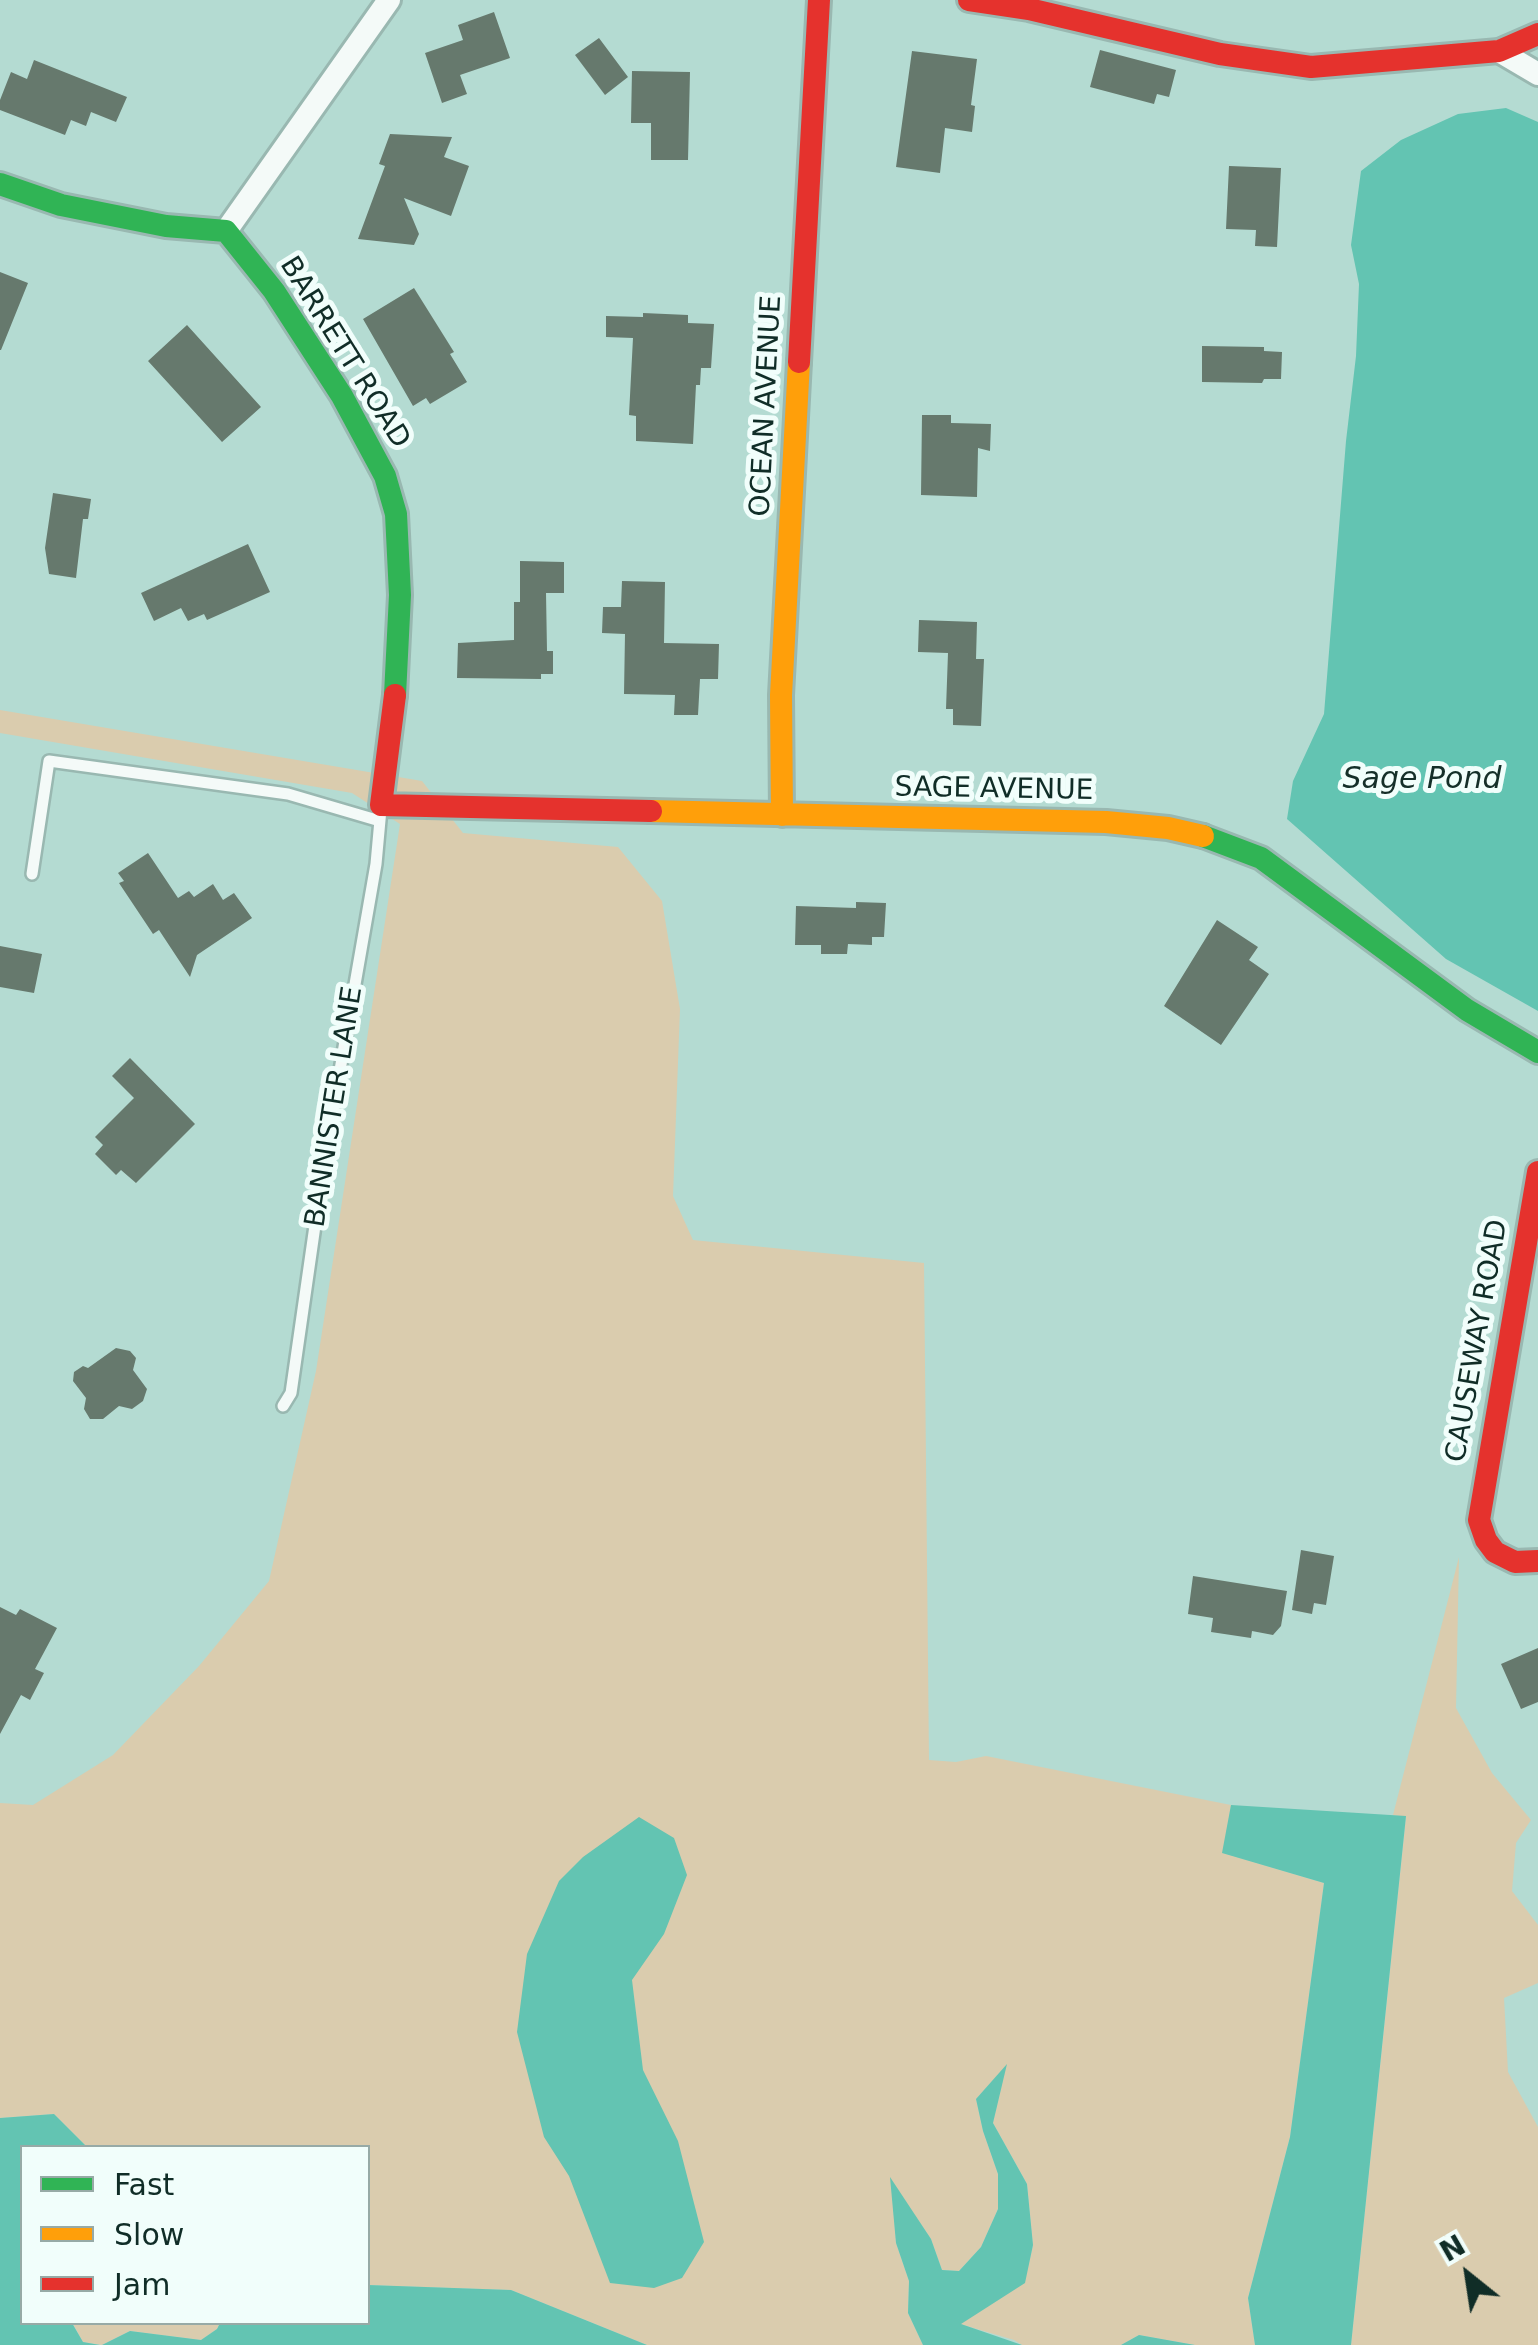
<!DOCTYPE html>
<html>
<head>
<meta charset="utf-8">
<style>
  body { margin:0 }
  #map { position:relative; width:1538px; height:2345px; overflow:hidden; background:#b4dbd2; font-family:"DejaVu Sans",sans-serif }
  canvas { display:block }
  .legend { position:absolute; left:20px; top:2145px; width:350px; height:180px; box-sizing:border-box; background:#f1fefb; border:2px solid #97aaa6; margin:0; padding:12px 18px; list-style:none; font-size:30px; color:#102d27 }
  .legend li { display:flex; align-items:center; gap:20px; height:50px }
  .legend b { width:50px; border:2px solid #97aaa6 }
  .north { position:absolute; left:1418px; top:2225px; width:100px; height:100px; -webkit-text-stroke:8px #f1fefb; paint-order:stroke; rotate:330deg; font-size:28px; font-weight:700; line-height:40px; text-align:center; color:#102d27 }
  .north::after { content:''; display:block; margin:auto; width:35px; height:45px; background:#102d27; clip-path:polygon(50% 0,100% 100%,50% 72%,0 100%) }
</style>
</head>
<body>
<div id="map">
<canvas width="1538" height="2345"></canvas>
<ul class="legend">
<li><b style="height:12px;background:#30b455"></b>Fast</li>
<li><b style="height:12px;background:#ff9f0a"></b>Slow</li>
<li><b style="height:12px;background:#e5322d"></b>Jam</li>
</ul>
<div class="north">N</div>
</div>
<script>
const g = document.querySelector('canvas').getContext('2d');
g.lineJoin = 'round';
function paint(path, color) {
  g.fillStyle = color;
  g.fill(path, 'evenodd');
}
function shape(rows) {
  const path = new Path2D();
  for (const r of rows) {
    path.moveTo(r[0], r[1]);
    for (let i = 2; i < r.length; i += 2) path.lineTo(r[i], r[i + 1]);
  }
  return path;
}
function stroke(path, color, width, dash) {
  g.strokeStyle = color;
  g.lineWidth = width;
  g.lineCap = dash ? 'butt' : 'round';
  g.setLineDash(dash || []);
  g.stroke(path);
}
function write(font, color, halo, rows, align = 'center') {
  g.font = font + ' "DejaVu Sans",sans-serif';
  g.lineWidth = 10;
  g.setLineDash([]);
  g.textBaseline = 'middle';
  g.strokeStyle = halo;
  g.fillStyle = color;
  for (const [text, x, y, turn = 0] of rows) {
    g.save();
    g.translate(x, y);
    g.rotate((+turn || 0) * Math.PI / 180);
    g.textAlign = isNaN(turn) ? turn : align;
    if (halo) g.strokeText(text, 0, 0);
    g.fillText(text, 0, 0);
    g.restore();
  }
}
paint(shape([
  [0,710,422,781,463,833,618,847,662,901,680,1009,673,1196,693,1240,924,1263,929,1760,956,1762,986,1756,1231,1805,1223,1853,1324,1883,1290,2137,1248,2298,1255,2345,1195,2345,1139,2335,1121,2345,1022,2345,1014,2340,960,2324,1024,2283,1033,2246,1027,2184,993,2123,1006,2066,976,2099,983,2131,998,2174,998,2209,981,2247,959,2271,942,2270,931,2239,891,2180,896,2243,909,2281,908,2313,923,2345,647,2345,511,2290,368,2285,368,2148,87,2147,54,2114,0,2118,0,1803,33,1805,113,1755,199,1666,269,1581,316,1371,400,824,352,793,0,733],
  [1459,1557,1456,1708,1492,1773,1531,1820,1516,1843,1512,1891,1538,1925,1538,1983,1504,1998,1508,2072,1538,2127,1538,2345,1351,2345,1406,1817,1393,1815],
  [72,2322,220,2323,217,2329,201,2340,130,2331,102,2345,83,2342]
]), '#daccae');
paint(shape([
  [1506,108,1538,122,1538,1011,1446,959,1287,819,1293,781,1324,714,1346,441,1356,356,1359,284,1351,245,1361,171,1401,140,1458,114],
  [1231,1805,1406,1816,1351,2345,1255,2345,1248,2298,1290,2137,1324,1883,1222,1853],
  [639,1817,674,1838,687,1875,664,1934,632,1980,643,2070,678,2141,704,2242,682,2278,654,2288,610,2283,569,2176,544,2137,517,2032,527,1954,559,1881,583,1857],
  [1007,2064,993,2123,1027,2184,1033,2245,1025,2283,961,2324,1022,2345,923,2345,908,2313,909,2281,896,2243,890,2177,931,2239,942,2270,959,2271,981,2247,998,2209,998,2174,983,2131,976,2099],
  [54,2114,87,2147,22,2148,22,2322,72,2323,83,2342,100,2345,0,2345,0,2118],
  [368,2285,511,2290,647,2345,102,2345,130,2331,201,2340,217,2329,220,2323,368,2322],
  [1139,2335,1195,2345,1121,2345]
]), '#63c4b2');
paint(shape([
  [494,12,510,58,460,75,467,94,442,103,425,53,463,40,458,25],
  [599,38,628,77,605,95,575,55],
  [1100,50,1176,70,1169,97,1157,94,1154,104,1090,87],
  [912,51,977,59,971,105,975,106,972,132,945,128,940,173,896,167],
  [34,60,127,97,116,122,91,112,86,126,71,120,65,135,0,110,0,100,11,72,27,79],
  [632,71,690,72,688,160,651,160,651,123,631,123],
  [390,134,452,137,444,157,469,166,451,216,404,198,419,234,414,245,358,239,385,166,379,164],
  [1229,166,1281,168,1277,247,1255,246,1256,230,1226,229],
  [0,272,28,283,1,350,0,350],
  [414,288,454,352,450,354,467,382,430,404,426,398,413,406,363,319],
  [643,313,688,315,688,323,714,324,711,368,701,368,700,385,696,385,693,444,636,441,636,416,629,415,633,338,606,337,606,316,643,317],
  [187,325,261,407,222,442,148,361],
  [1202,346,1264,347,1264,351,1282,352,1281,379,1264,379,1262,383,1202,382],
  [922,415,951,415,951,423,991,424,990,451,978,448,977,497,921,495],
  [53,493,91,499,88,519,83,519,76,578,49,574,45,548],
  [248,544,270,592,207,620,204,614,188,621,181,608,154,621,141,593],
  [520,561,564,562,564,593,546,593,547,651,553,651,553,674,541,674,541,679,457,678,458,643,514,640,514,602,520,602],
  [622,581,665,582,664,643,719,644,718,679,700,679,698,715,674,715,675,695,624,694,625,634,602,633,603,607,621,607],
  [919,620,977,622,976,659,984,659,981,726,953,725,953,709,946,709,948,653,918,652],
  [148,853,178,898,189,891,194,897,213,884,223,900,234,893,252,918,197,955,190,977,159,930,153,934,119,883,124,881,118,873],
  [856,902,886,903,884,937,872,937,872,945,848,944,847,954,821,954,821,945,795,945,796,906,856,908],
  [1217,920,1258,947,1249,960,1269,974,1221,1045,1164,1006],
  [0,946,42,954,34,993,0,987],
  [130,1058,195,1124,136,1183,121,1170,116,1175,95,1154,103,1145,95,1137,134,1098,112,1076],
  [116,1348,130,1351,136,1358,133,1370,147,1389,143,1401,132,1409,119,1406,103,1419,90,1419,84,1409,86,1398,73,1381,74,1372,83,1366,88,1368],
  [1301,1550,1334,1556,1326,1605,1314,1603,1312,1614,1292,1610],
  [1193,1576,1287,1591,1281,1626,1273,1635,1252,1631,1251,1638,1211,1632,1213,1618,1188,1614],
  [0,1607,16,1615,20,1609,57,1628,35,1669,44,1673,30,1700,21,1695,0,1734],
  [1538,1648,1538,1702,1521,1709,1501,1664]
]), '#66796d');
const lane = shape([
  [32,874,49,761,288,794,380,821],
  [283,1406,291,1393,325,1156,376,864,381,809]
]);
const street = shape([
  [1499,51,1538,74],
  [226,231,389,0]
]);
const fast = shape([
  [0,184,61,205,166,226,226,231,274,291,342,396,385,476,396,514,400,595,395,695],
  [1203,836,1261,858,1467,1010,1538,1052]
]);
const slow = shape([
  [651,811,1106,822,1168,828,1203,836],
  [782,815,781,695,799,362]
]);
const jam = shape([
  [969,0,1029,9,1220,54,1311,67,1499,51,1538,34],
  [799,362,819,0],
  [395,695,381,805,651,811],
  [1538,1172,1479,1520,1486,1540,1495,1552,1515,1562,1538,1561]
]);
stroke(lane, '#99b8b1', 16);
stroke(street, '#99b8b1', 28);
stroke(fast, '#99b8b1', 28);
stroke(slow, '#99b8b1', 28);
stroke(jam, '#99b8b1', 28);
stroke(lane, '#f4faf8', 11);
stroke(street, '#f4faf8', 22);
stroke(fast, '#30b455', 22);
stroke(slow, '#ff9f0a', 22);
stroke(jam, '#e5322d', 22);
write('28px', '#102d27', '#f1fefb', [
  ["BARRETT ROAD",344,353,58],
  ["OCEAN AVENUE",767,406,-87],
  ["SAGE AVENUE",994,790,1],
  ["BANNISTER LANE",335,1107,-81],
  ["CAUSEWAY ROAD",1478,1341,-80]
]);
write('italic 30px', '#152f29', '#f1fefb', [
  ["Sage Pond",1422,780]
]);
</script>
</body>
</html>
